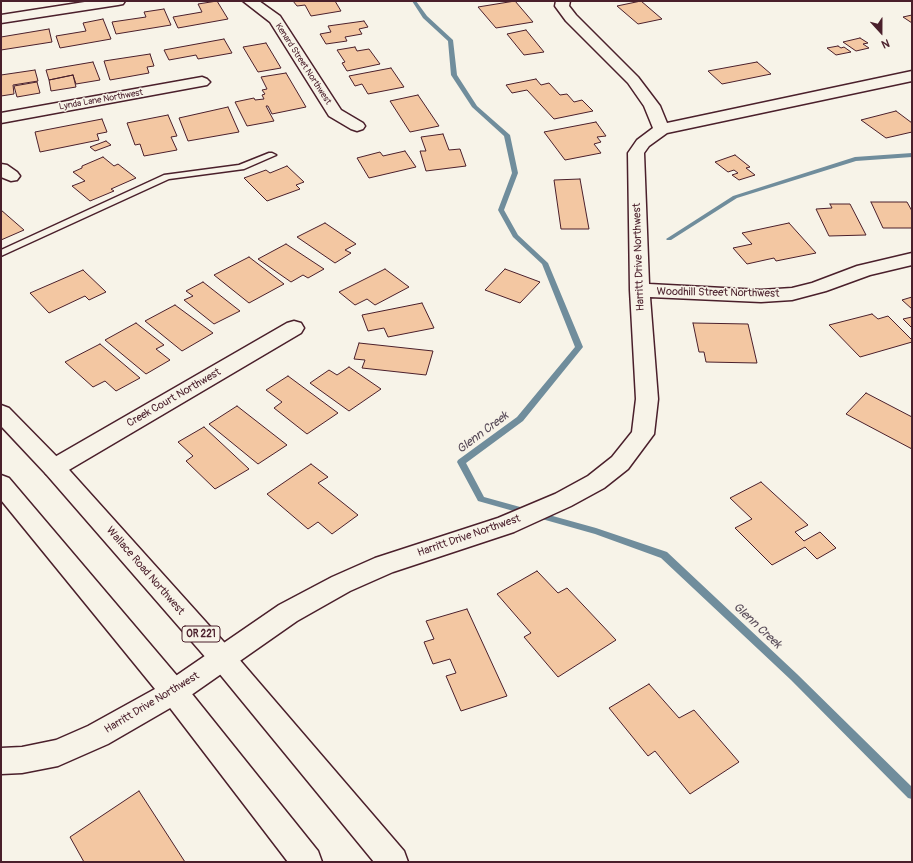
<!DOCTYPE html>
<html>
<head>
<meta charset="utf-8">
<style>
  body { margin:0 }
  #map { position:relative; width:913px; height:863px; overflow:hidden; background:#f7f3e8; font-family:Pangolin,sans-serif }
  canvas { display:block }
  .frame { position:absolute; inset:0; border:2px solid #4a1f2b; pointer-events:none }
  .north { position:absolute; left:861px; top:12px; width:40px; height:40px; -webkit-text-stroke:3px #f7f3e8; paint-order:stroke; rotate:159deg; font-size:11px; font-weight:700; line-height:16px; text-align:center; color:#4a1f2b }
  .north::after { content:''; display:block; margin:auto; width:14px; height:18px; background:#4a1f2b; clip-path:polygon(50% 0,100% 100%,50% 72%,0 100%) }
</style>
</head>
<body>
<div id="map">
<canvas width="913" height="863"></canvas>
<div class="frame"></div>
<div class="north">N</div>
</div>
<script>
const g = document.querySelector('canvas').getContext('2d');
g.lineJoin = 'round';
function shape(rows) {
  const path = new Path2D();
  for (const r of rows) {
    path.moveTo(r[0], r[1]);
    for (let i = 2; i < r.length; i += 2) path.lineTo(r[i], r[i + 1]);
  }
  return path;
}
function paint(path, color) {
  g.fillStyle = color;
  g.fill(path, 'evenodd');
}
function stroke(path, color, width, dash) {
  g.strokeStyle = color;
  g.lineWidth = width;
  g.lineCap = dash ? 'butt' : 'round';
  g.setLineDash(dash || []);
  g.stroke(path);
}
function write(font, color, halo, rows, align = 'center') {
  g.font = font + ' Pangolin,sans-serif';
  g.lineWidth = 3;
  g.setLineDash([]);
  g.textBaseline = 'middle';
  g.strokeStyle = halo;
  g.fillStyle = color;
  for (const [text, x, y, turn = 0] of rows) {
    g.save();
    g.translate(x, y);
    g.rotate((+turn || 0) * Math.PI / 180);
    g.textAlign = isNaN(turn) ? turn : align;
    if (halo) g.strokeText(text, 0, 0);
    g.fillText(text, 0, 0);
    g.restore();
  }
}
paint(shape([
  [412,1,416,1,427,16,453,40,457,75,477,106,510,135,518,173,504,210,518,235,548,263,583,347,523,421,466,463,484,497,596,528,667,552,797,674,912,787,912,799,908,798,791,680,661,558,595,534,478,501,457,462,458,460,517,417,575,347,542,264,513,237,498,210,512,173,504,136,472,107,451,75,448,41,423,18,412,1],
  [912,153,912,157,856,161,737,198,671,240,667,240,666,239,733,196,855,157,912,153]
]), '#708d9c');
const building = shape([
  [217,1,228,19,178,28,173,17,202,12,198,4,217,1],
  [293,1,335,1,341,11,311,16,305,5,297,6,293,1],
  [515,1,533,22,496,28,478,7,515,1],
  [641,1,662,19,638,24,617,6,641,1],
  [164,9,171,25,116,34,112,22,146,17,144,12,164,9],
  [912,15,912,23,903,17,912,15],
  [103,19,111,39,60,48,56,36,86,31,83,23,103,19],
  [364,21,368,27,359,29,362,34,345,37,347,41,326,44,320,34,331,32,328,26,364,21],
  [49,29,52,42,1,50,1,37,49,29],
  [526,30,544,52,524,55,507,34,526,30],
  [860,38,868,43,863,44,869,48,856,51,843,42,860,38],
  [224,39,232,53,198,59,196,55,169,60,164,50,224,39],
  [266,43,281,68,258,72,243,47,266,43],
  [838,46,841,48,844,47,851,52,836,55,827,48,838,46],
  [355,47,357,51,369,49,380,64,347,71,342,63,345,62,337,50,355,47],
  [150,54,154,66,147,67,149,73,110,80,104,61,150,54],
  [93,62,100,80,76,84,73,75,49,80,46,70,93,62],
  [757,62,771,74,722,84,708,71,757,62],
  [391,68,404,87,368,94,362,84,355,86,349,76,391,68],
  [35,70,38,81,13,85,14,94,1,96,1,75,35,70],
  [286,73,306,107,272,114,268,106,266,106,274,121,247,126,235,102,254,98,255,100,264,99,262,95,265,94,262,90,267,89,261,77,286,73],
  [73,75,76,87,51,91,49,80,73,75],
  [536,79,541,85,549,83,560,95,567,94,574,102,582,100,593,111,554,119,527,90,512,93,506,85,536,79],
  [37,82,40,93,17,97,14,86,37,82],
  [418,95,439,126,410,132,390,101,418,95],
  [228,107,239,132,188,141,179,118,228,107],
  [896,111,912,123,912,132,886,138,861,120,896,111],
  [168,115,177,136,171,137,177,150,144,156,140,144,135,145,127,123,168,115],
  [102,119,107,132,97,134,99,140,40,152,35,132,102,119],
  [596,122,606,136,597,137,601,142,594,144,601,153,565,160,544,132,596,122],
  [443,134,449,150,460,149,466,166,426,171,420,151,426,151,421,137,443,134],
  [106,141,111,145,95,151,90,147,106,141],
  [405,151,416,167,369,178,357,158,380,152,383,156,405,151],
  [735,155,750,167,746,168,755,175,739,180,732,175,738,173,734,170,728,172,715,162,735,155],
  [103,157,114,166,118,164,136,178,111,189,114,191,90,201,72,186,85,181,73,172,82,168,82,166,103,157],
  [287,166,304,182,296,185,300,189,267,201,244,178,266,170,270,173,287,166],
  [580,179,589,229,561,229,554,180,580,179],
  [871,202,907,202,912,211,912,228,883,228,871,202],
  [830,204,850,204,866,235,829,236,816,209,832,208,830,204],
  [1,210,24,230,1,240,1,210],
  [325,223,356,244,345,250,351,253,335,263,297,237,325,223],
  [789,223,816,253,776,261,774,258,747,264,733,248,752,244,742,233,789,223],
  [286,244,324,269,308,278,303,275,291,282,258,259,286,244],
  [249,257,284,284,249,303,214,275,249,257],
  [385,269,409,287,375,305,367,299,355,305,339,292,385,269],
  [505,269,540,282,520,303,485,290,505,269],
  [83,270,106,292,89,300,85,296,49,313,30,293,83,270],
  [203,282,240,311,214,324,184,300,193,296,186,291,203,282],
  [912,297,912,309,902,300,912,297],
  [422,303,434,328,388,337,384,328,368,331,362,315,422,303],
  [175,305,213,333,182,351,145,321,175,305],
  [872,314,878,319,888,316,912,340,912,342,860,357,829,325,872,314],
  [912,317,912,328,903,319,912,317],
  [136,323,164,345,156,349,170,360,146,374,105,340,136,323],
  [693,323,748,324,757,363,706,362,704,352,699,352,693,323],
  [359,343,433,351,426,375,362,368,365,360,354,359,359,343],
  [100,344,140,378,116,391,105,381,93,387,65,362,100,344],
  [349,367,381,389,349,411,310,383,329,370,337,375,349,367],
  [288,376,338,413,307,434,274,408,282,402,266,390,288,376],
  [866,393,912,417,912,449,846,414,866,393],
  [237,406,287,445,258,464,209,424,237,406],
  [204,427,249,469,215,489,186,461,193,456,178,442,204,427],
  [311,464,328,477,318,483,358,515,332,534,318,522,308,529,267,494,311,464],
  [761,482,808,525,795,532,804,541,820,532,836,548,817,559,805,547,772,565,735,528,752,519,730,498,761,482],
  [537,571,558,593,567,588,616,640,558,677,524,637,531,633,497,594,537,571],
  [467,609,507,696,461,711,446,676,456,673,450,659,433,664,424,642,434,639,426,621,467,609],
  [649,684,679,718,694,710,739,762,690,794,655,751,648,756,609,708,649,684],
  [139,791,185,862,84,862,70,837,139,791]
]);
paint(building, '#f3c7a2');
stroke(building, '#4a1f2b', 1);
const service = shape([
  [269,153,272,153,276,155,244,169,169,179,1,256,1,250,164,175,239,165,269,153]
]);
const minor = shape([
  [91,1,125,1,123,4,118,5,1,23,1,15,91,1],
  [243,1,259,1,280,16,341,110,363,123,365,126,363,129,357,131,351,129,329,116,270,22,243,1],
  [556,1,570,1,569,6,576,15,638,77,660,106,667,123,912,71,912,81,667,133,649,146,644,153,649,284,761,290,792,288,812,283,857,266,912,253,912,265,870,275,826,291,792,300,761,302,650,297,658,399,654,434,628,469,604,488,571,506,514,532,393,572,350,591,297,621,184,700,108,744,58,766,22,773,1,774,1,748,22,747,56,740,88,726,164,684,279,605,332,577,375,558,498,518,555,494,588,476,612,457,632,432,636,399,630,290,628,153,637,140,653,128,644,106,628,83,566,21,555,6,556,1],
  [202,77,207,79,210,82,207,85,1,123,1,113,202,77],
  [1,164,7,165,17,172,20,176,17,180,11,181,1,177,1,164],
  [294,321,301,323,304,328,301,333,62,474,54,476,46,474,43,468,46,462,287,323,294,321]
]);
const primary = shape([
  [1,405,9,408,62,462,232,651,404,851,408,862,374,862,214,667,46,474,1,426,1,405],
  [1,475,9,478,184,684,318,851,322,862,288,862,164,700,1,500,1,475]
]);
stroke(service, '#4a1f2b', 3);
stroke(minor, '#4a1f2b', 3);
stroke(primary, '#4a1f2b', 3);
paint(service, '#f7f3e8');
paint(minor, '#f7f3e8');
paint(primary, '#f7f3e8');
write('9px', '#4a1f2b', '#f7f3e8', [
  ["Kenard Street Northwest",303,64,57],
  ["Lynda Lane Northwest",101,100,-10]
]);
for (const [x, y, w] of [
  [201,634,38]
]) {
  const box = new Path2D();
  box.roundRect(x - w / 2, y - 8, w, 16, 3);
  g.fillStyle = '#f7f3e8';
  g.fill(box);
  stroke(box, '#4a1f2b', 1);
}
write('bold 10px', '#4a1f2b', null, [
  ["OR 221",201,634]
]);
write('11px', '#4a1f2b', '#f7f3e8', [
  ["Harritt Drive Northwest",639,257,-92],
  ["Woodhill Street Northwest",718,293,1],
  ["Creek Court Northwest",174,398,-30],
  ["Harritt Drive Northwest",469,536,-19],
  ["Wallace Road Northwest",145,571,49],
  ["Harritt Drive Northwest",152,703,-31]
]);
write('italic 12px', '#5a4d5a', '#f7f3e8', [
  ["Glenn Creek",483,433,-37],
  ["Glenn Creek",757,626,43]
]);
</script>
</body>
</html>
